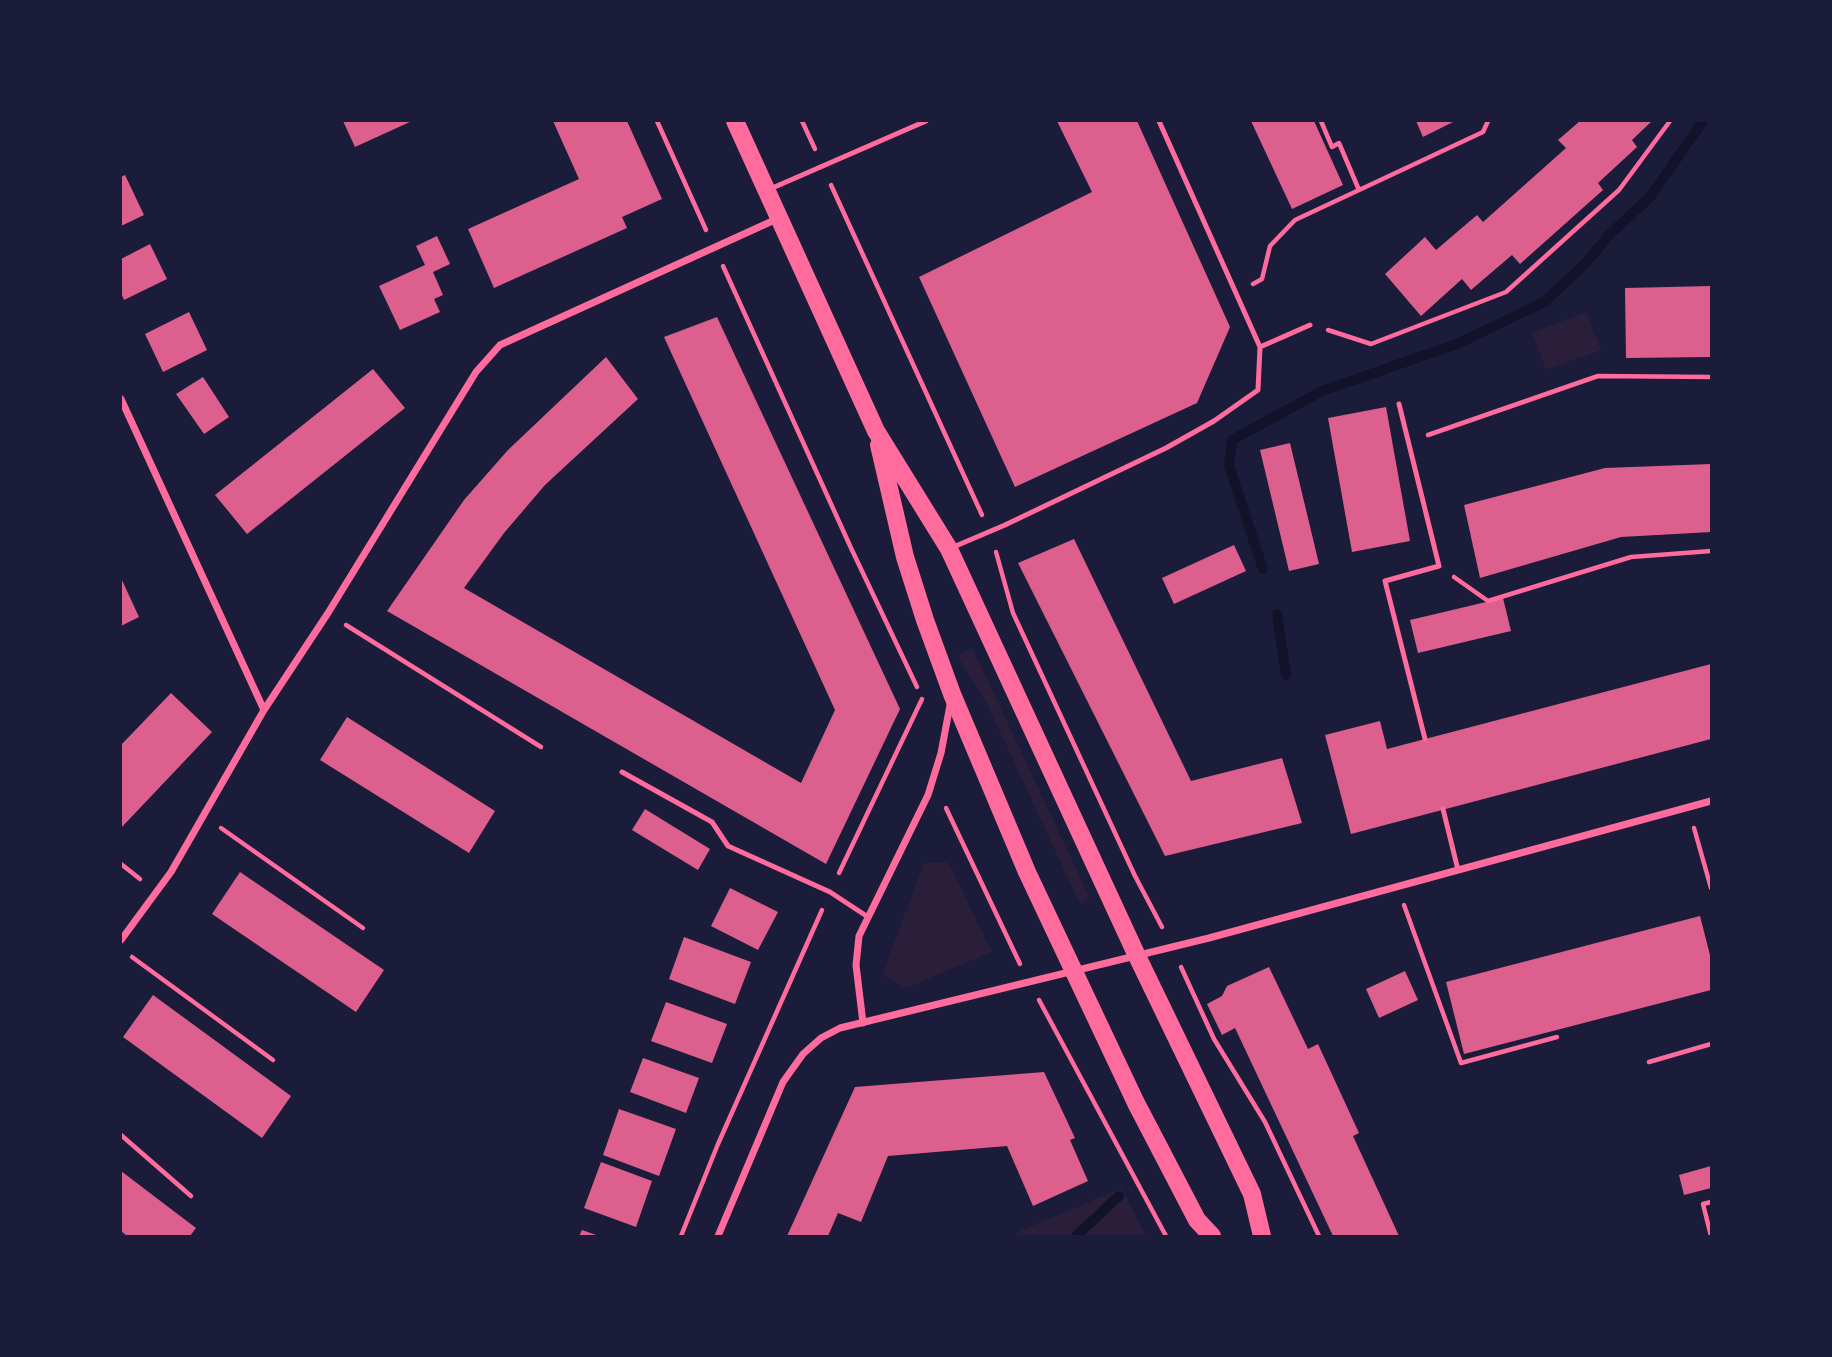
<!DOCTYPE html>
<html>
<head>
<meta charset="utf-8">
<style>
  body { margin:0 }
  #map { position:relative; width:1832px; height:1357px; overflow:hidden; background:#1b1b3a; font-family:Montserrat,sans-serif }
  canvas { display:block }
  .frame { position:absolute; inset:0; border:122px solid #1b1b3a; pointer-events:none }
</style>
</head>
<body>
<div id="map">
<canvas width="1832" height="1357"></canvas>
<div class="frame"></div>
</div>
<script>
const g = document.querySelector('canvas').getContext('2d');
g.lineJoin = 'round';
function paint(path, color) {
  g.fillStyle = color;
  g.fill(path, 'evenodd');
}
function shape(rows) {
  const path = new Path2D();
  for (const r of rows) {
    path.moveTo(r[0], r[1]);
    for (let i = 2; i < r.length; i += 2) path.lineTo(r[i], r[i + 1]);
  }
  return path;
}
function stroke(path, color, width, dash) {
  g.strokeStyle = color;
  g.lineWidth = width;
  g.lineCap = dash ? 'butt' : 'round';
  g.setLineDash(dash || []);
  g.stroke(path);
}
paint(shape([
  [1586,312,1601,350,1546,370,1532,333],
  [973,649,1090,898,1080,904,988,706,957,655],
  [948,862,992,952,906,988,882,975,924,863],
  [1122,1188,1146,1236,1014,1236,1020,1231]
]), '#2a1e3b');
stroke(shape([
  [1263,569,1229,466,1232,440,1322,391,1457,344,1544,302,1585,264,1609,235,1650,197,1703,121],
  [1277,614,1286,675],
  [1076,1236,1119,1196]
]), '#12122b', 10);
paint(shape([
  [343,121,412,121,355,147],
  [553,121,627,121,662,199,622,217,627,228,494,288,468,229,579,179],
  [1057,121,1137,121,1230,327,1197,403,1015,487,919,277,1092,192],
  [1251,121,1314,121,1343,185,1292,209],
  [1416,121,1455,121,1423,137],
  [1580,121,1652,121,1632,140,1637,147,1598,183,1603,190,1520,264,1512,255,1471,290,1462,279,1421,316,1385,274,1425,237,1436,250,1477,215,1483,222,1566,148,1558,140],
  [125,175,144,215,121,226,121,177],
  [437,236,450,264,433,272,443,295,434,299,440,312,400,330,379,286,425,265,416,246],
  [150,244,167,279,124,300,121,293,121,259],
  [1711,286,1711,357,1626,358,1625,288],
  [189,312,207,350,163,372,145,334],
  [717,317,900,709,826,864,387,611,464,500,508,450,606,357,638,399,545,485,504,533,464,588,801,783,835,710,664,337],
  [373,369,405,408,247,534,215,495],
  [203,377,229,417,204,434,176,394],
  [1386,407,1410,541,1352,552,1328,418],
  [1290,443,1319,564,1289,571,1260,450],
  [1711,464,1711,532,1621,537,1480,578,1464,505,1605,468],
  [1074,539,1191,781,1282,758,1302,823,1165,856,1018,563],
  [1234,545,1246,571,1174,604,1162,578],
  [121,578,139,617,121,626],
  [1503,598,1511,631,1418,653,1410,620],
  [1711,664,1711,739,1351,834,1325,735,1380,721,1387,749],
  [171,693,212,732,121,828,121,745],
  [347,717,495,811,469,853,320,760],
  [645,809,710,849,698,870,632,830],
  [240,872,384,970,356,1012,212,914],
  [730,888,778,912,758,950,711,926],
  [1700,916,1711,959,1711,990,1464,1054,1446,982],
  [684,937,751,962,735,1004,669,979],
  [1269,967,1308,1049,1318,1044,1359,1133,1353,1136,1399,1236,1333,1236,1235,1028,1222,1035,1207,1004,1222,996,1227,986],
  [1405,971,1418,1000,1379,1018,1366,989],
  [153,995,291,1096,262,1138,123,1037],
  [666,1002,727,1024,712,1063,651,1041],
  [643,1058,699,1078,686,1113,630,1092],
  [1044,1072,1075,1138,1070,1140,1088,1181,1033,1206,1007,1146,888,1156,861,1222,838,1213,828,1236,787,1236,855,1087],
  [619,1109,676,1129,659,1176,603,1155],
  [601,1162,652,1181,636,1227,584,1208],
  [1711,1166,1711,1188,1684,1195,1679,1175],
  [121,1171,196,1228,190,1236,127,1236,121,1231],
  [582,1230,599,1236,579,1236]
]), '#dd5f8e');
stroke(shape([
  [657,121,706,230],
  [802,121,815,149],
  [1321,121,1332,147,1339,143,1359,190],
  [831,185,982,515],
  [723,266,851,548,917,687],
  [1253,284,1262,279,1270,246,1295,220,1483,132,1488,121],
  [1328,330,1371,344,1506,292,1619,190,1670,121],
  [1428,435,1598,376,1711,377],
  [996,552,1013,613,1135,876,1162,927],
  [1454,577,1488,601,1631,557,1711,551],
  [346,625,541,747],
  [946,808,1020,964],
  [221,828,363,928],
  [1694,828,1711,888],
  [121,864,140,879],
  [839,873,922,699],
  [1404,905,1461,1063,1557,1037],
  [132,957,273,1060],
  [1181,967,1214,1039,1265,1122,1319,1236],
  [1039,1000,1166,1236],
  [1649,1062,1711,1044],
  [121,1135,191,1196],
  [681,1236,718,1144,822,910],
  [1711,1236,1703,1204,1711,1202]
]), '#ff6b9d', 4.5);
stroke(shape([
  [1159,121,1260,347],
  [770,189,926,121],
  [1399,404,1439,566,1385,581,1425,739],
  [951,548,1005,525,1166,448,1214,421,1258,390,1260,347,1310,325],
  [622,772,712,822,728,846,830,892,868,917],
  [1443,809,1458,870]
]), '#ff6b9d', 5);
stroke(shape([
  [121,399,264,710],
  [121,940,171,872,264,710,328,613,476,372,500,345,779,218],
  [863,1023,856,965,859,936,928,795,941,753,951,700],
  [718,1236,783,1082,803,1054,821,1038,840,1028,1209,938,1711,801]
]), '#ff6b9d', 7);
stroke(shape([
  [735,121,876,431,949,549,1137,956,1252,1194,1262,1236],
  [879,445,905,557,925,620,952,694,1027,872,1136,1103,1197,1220,1212,1236]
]), '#ff6b9d', 18);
</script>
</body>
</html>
